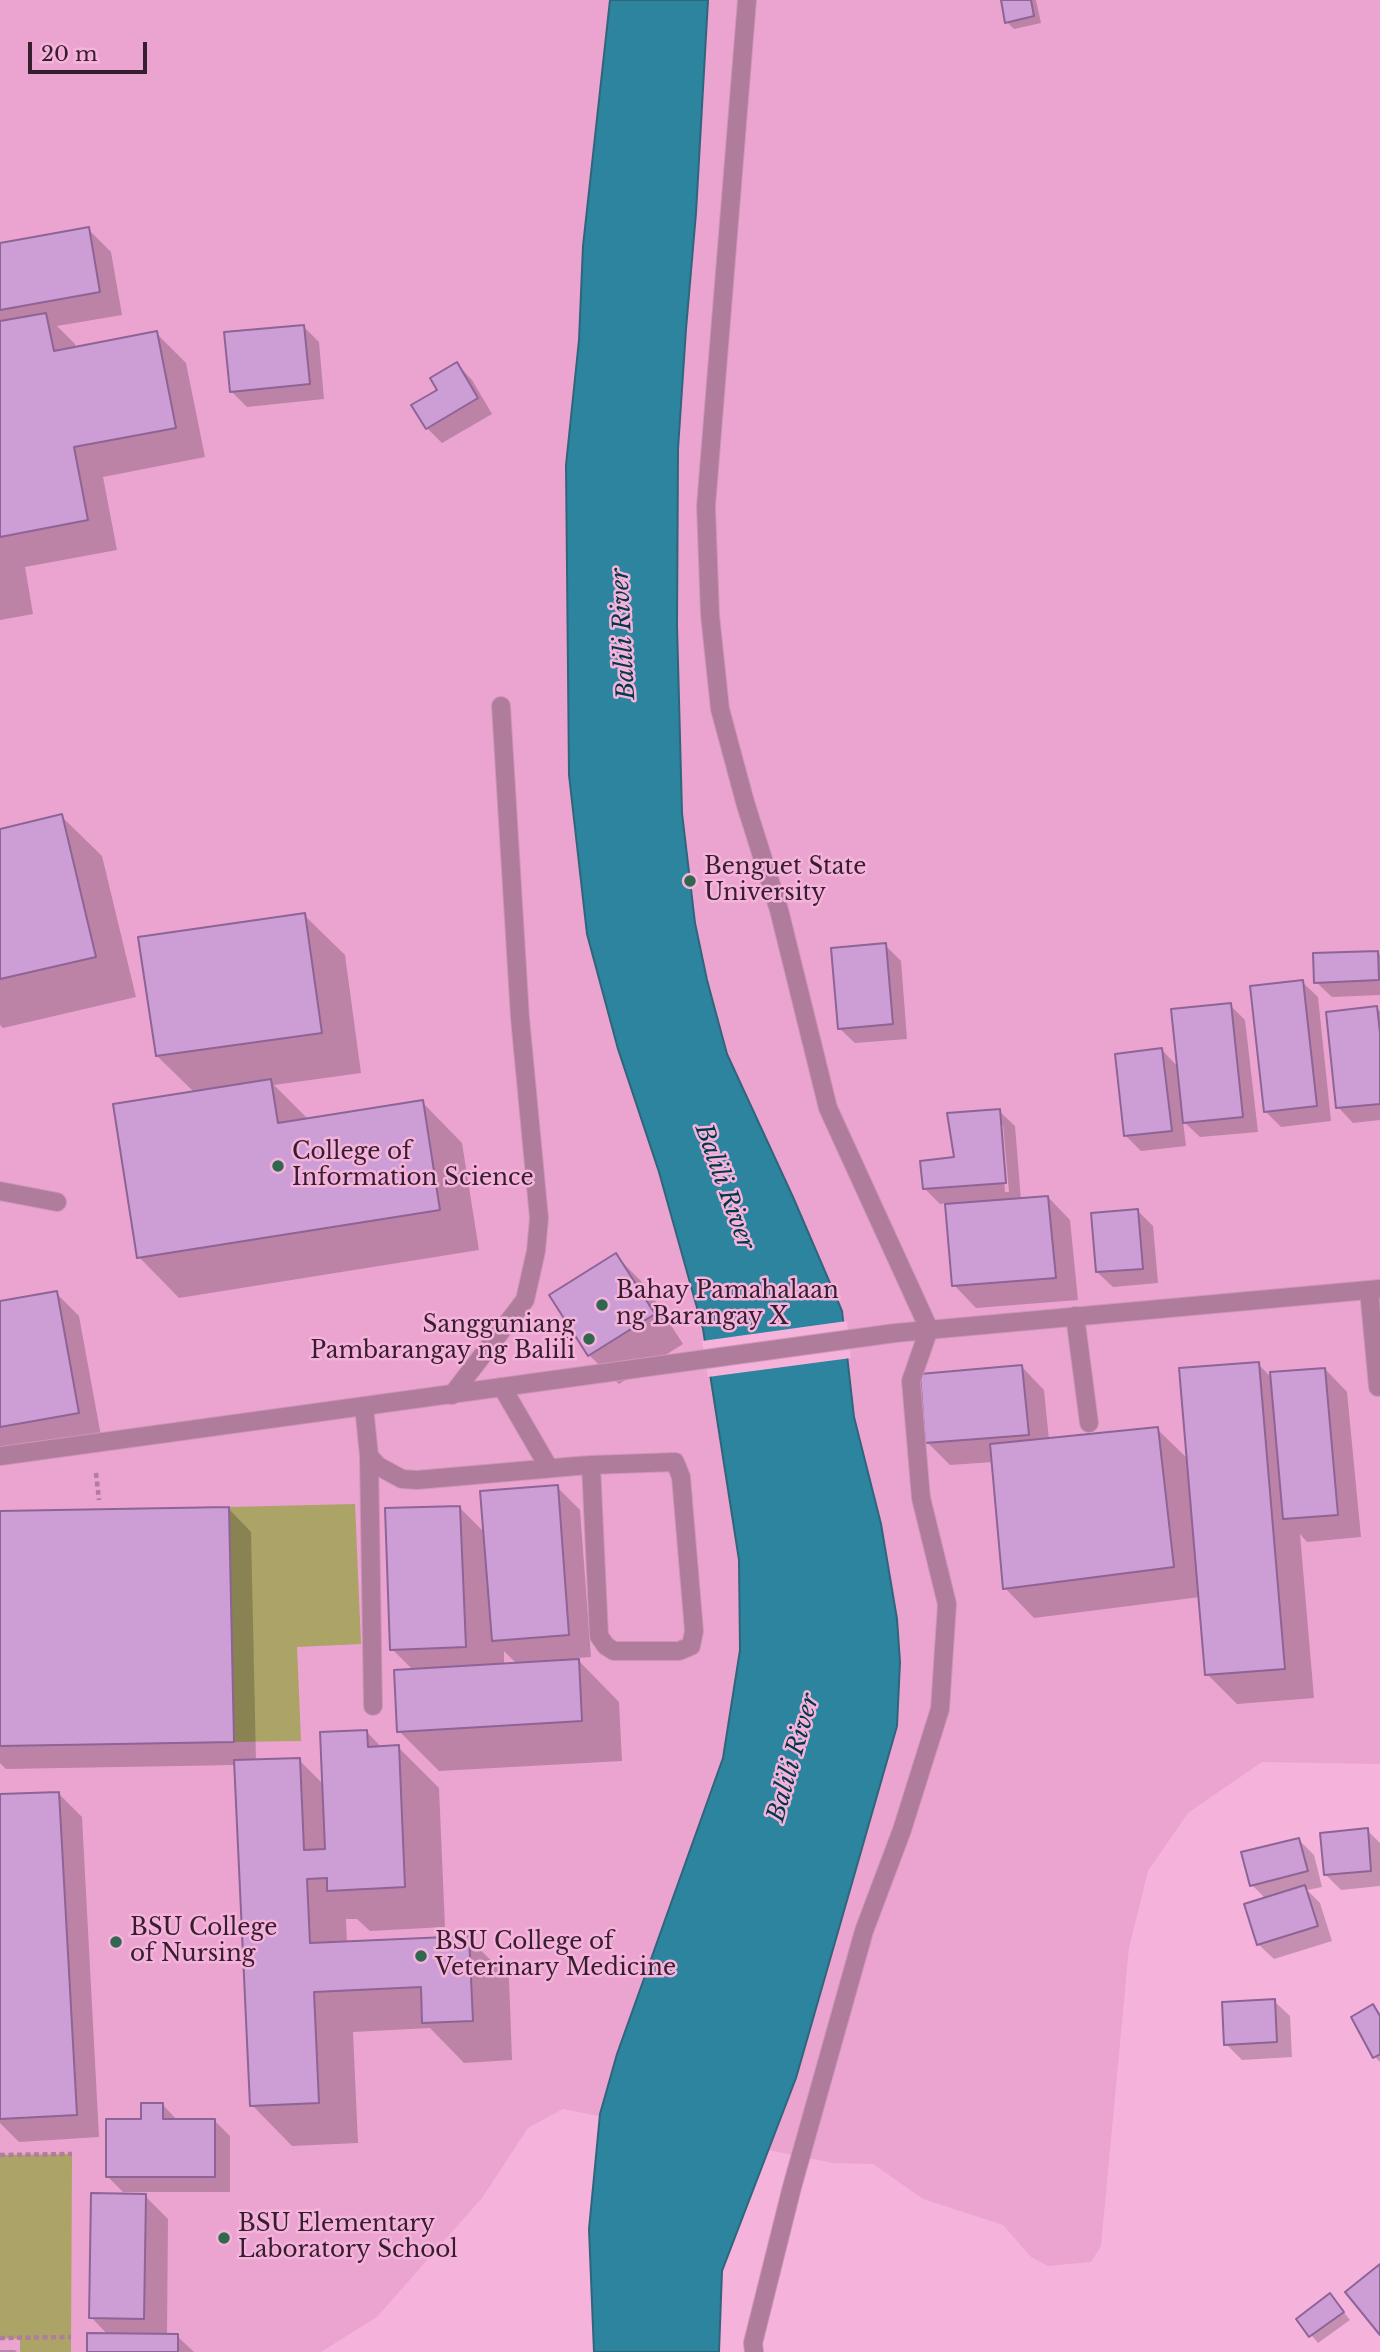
<!DOCTYPE html>
<html>
<head>
<meta charset="utf-8">
<style>
  body { margin:0 }
  #map { position:relative; width:1380px; height:2352px; overflow:hidden; background:#f5b3dc; font-family:"Libre Baskerville",serif }
  canvas { display:block }
  .scale { position:absolute; left:28px; top:42px; width:119px; height:32px; box-sizing:border-box; border:4px solid #371e2e; border-top:0; padding-left:9px; font-size:21px; line-height:24px; white-space:nowrap; color:#371e2e; -webkit-text-stroke:5px #f5b3dc; paint-order:stroke }
</style>
</head>
<body>
<div id="map">
<canvas width="1380" height="2352"></canvas>
<div class="scale">20 m</div>
</div>
<script>
const g = document.querySelector('canvas').getContext('2d');
g.lineJoin = 'round';
function paint(path, color) {
  g.fillStyle = color;
  g.fill(path, 'evenodd');
}
function shape(rows) {
  const path = new Path2D();
  for (const r of rows) {
    path.moveTo(r[0], r[1]);
    for (let i = 2; i < r.length; i += 2) path.lineTo(r[i], r[i + 1]);
  }
  return path;
}
function stroke(path, color, width, dash) {
  g.strokeStyle = color;
  g.lineWidth = width;
  g.lineCap = dash ? 'butt' : 'round';
  g.setLineDash(dash || []);
  g.stroke(path);
}
function write(font, color, halo, rows, align = 'center') {
  g.font = font + ' "Libre Baskerville",serif';
  g.lineWidth = 5;
  g.setLineDash([]);
  g.textBaseline = 'middle';
  g.strokeStyle = halo;
  g.fillStyle = color;
  for (const [text, x, y, turn = 0] of rows) {
    g.save();
    g.translate(x, y);
    g.rotate((+turn || 0) * Math.PI / 180);
    g.textAlign = isNaN(turn) ? turn : align;
    if (halo) g.strokeText(text, 0, 0);
    g.fillText(text, 0, 0);
    g.restore();
  }
}
paint(shape([
  [0,0,1380,0,1380,1764,1262,1762,1188,1813,1148,1871,1129,1948,1101,2246,1091,2262,1048,2266,1031,2257,1003,2225,923,2199,873,2164,833,2163,563,2109,528,2128,482,2198,377,2317,321,2352,0,2352]
]), '#eba4d0');
paint(shape([
  [355,1504,361,1644,297,1647,301,1741,234,1742,229,1507],
  [72,2154,71,2352,20,2352,20,2339,0,2338,0,2155]
]), '#aca367');
const water = shape([
  [610,0,708,0,696,213,686,329,678,449,677,625,682,813,695,923,707,980,727,1054,793,1197,842,1311,854,1417,881,1524,897,1619,900,1662,897,1726,796,2078,722,2271,719,2352,594,2352,589,2229,600,2114,617,2054,723,1758,740,1650,739,1560,703,1329,659,1172,618,1049,587,934,569,775,566,465,579,340,583,246,610,0]
]);
paint(water, '#2d849e');
stroke(water, '#30657c', 2);
paint(shape([
  [847,1321,851,1358,708,1377,702,1341]
]), '#f5b3dc');
paint(shape([
  [1002,0,1036,0,1041,23,1014,29,1007,22],
  [88,229,111,252,122,315,57,326,75,344,76,348,156,333,186,363,205,457,103,477,117,550,25,567,33,614,0,620,0,245],
  [303,326,319,342,324,399,247,407,232,392],
  [457,364,472,380,492,414,442,443,427,428],
  [61,816,102,856,136,997,3,1028,0,1025,0,830],
  [304,915,345,955,361,1073,274,1085,309,1120,422,1102,462,1143,479,1250,179,1298,139,1257,195,1093,157,1056],
  [885,945,901,961,907,1039,855,1043,839,1028],
  [1377,952,1380,955,1380,995,1332,997,1316,982],
  [1302,982,1318,997,1331,1121,1281,1127,1265,1111],
  [1230,1005,1245,1020,1258,1132,1200,1137,1183,1121,1186,1146,1141,1151,1126,1136,1162,1050,1178,1067],
  [1376,1008,1380,1011,1380,1120,1353,1123,1338,1107],
  [999,1111,1015,1126,1021,1200,1048,1197,1070,1220,1078,1300,976,1308,954,1285,947,1203,940,1204,924,1188,956,1158],
  [1000,1125,1003,1125,1009,1192,1005,1192],
  [1138,1211,1153,1226,1158,1283,1113,1287,1097,1272],
  [616,1256,645,1285,683,1344,619,1384,589,1355],
  [56,1293,79,1316,101,1436,0,1454,0,1303],
  [1258,1364,1272,1378,1325,1369,1347,1392,1361,1537,1307,1542,1300,1534,1314,1698,1237,1704,1207,1674,1200,1597,1034,1618,1005,1588,993,1462,950,1465,927,1442,1022,1367,1044,1390,1049,1440,1157,1429,1189,1460],
  [557,1487,580,1510,591,1657,576,1658,619,1702,622,1761,439,1771,399,1731,413,1670,392,1649,459,1507,485,1533],
  [504,1651,518,1665,504,1665],
  [229,1509,251,1532,256,1761,299,1760,324,1785,367,1732,382,1748,398,1747,439,1788,445,1927,370,1931,357,1919,346,1919,347,1943,468,1938,509,1978,512,2060,464,2063,430,2028,353,2032,358,2143,292,2146,252,2105,236,1765,6,1769,0,1763,0,1513],
  [59,1794,82,1817,99,2137,19,2142,0,2123,0,1796],
  [1367,1830,1380,1843,1380,1886,1341,1890,1326,1875],
  [1299,1840,1314,1855,1322,1887,1307,1890,1320,1903,1332,1941,1274,1959,1258,1944,1266,1899,1252,1885],
  [1274,2001,1290,2016,1292,2057,1242,2060,1226,2044],
  [1373,2006,1380,2013,1380,2062,1375,2057],
  [163,2105,178,2121,215,2121,230,2136,230,2192,123,2192,107,2176,142,2121],
  [145,2196,168,2219,167,2335,177,2336,194,2352,88,2352,108,2335,91,2317],
  [1330,2295,1350,2320,1318,2343,1298,2319],
  [0,2350,15,2350,17,2352,0,2352]
]), '#0003');
const building = shape([
  [1001,0,1031,0,1034,16,1005,23,1001,0],
  [89,227,100,292,0,310,0,243,89,227],
  [46,313,54,351,157,331,176,428,74,447,88,520,0,537,0,321,46,313],
  [304,325,310,384,230,392,224,332,304,325],
  [457,362,478,398,426,429,411,405,437,390,430,378,457,362],
  [62,814,96,957,0,979,0,829,62,814],
  [305,913,322,1033,156,1056,138,937,305,913],
  [886,943,893,1024,838,1029,831,948,886,943],
  [1378,951,1379,980,1314,983,1313,953,1378,951],
  [1303,980,1317,1106,1264,1112,1250,986,1303,980],
  [1231,1003,1243,1117,1183,1123,1171,1009,1231,1003],
  [1377,1006,1380,1033,1380,1104,1336,1108,1326,1012,1377,1006],
  [1162,1048,1172,1131,1124,1136,1115,1054,1162,1048],
  [271,1079,278,1123,423,1100,440,1210,137,1258,113,1104,271,1079],
  [1000,1109,1006,1183,923,1189,920,1161,954,1157,947,1113,1000,1109],
  [1048,1196,1056,1278,952,1286,945,1204,1048,1196],
  [1138,1209,1143,1269,1096,1272,1091,1213,1138,1209],
  [616,1253,655,1314,588,1356,549,1295,616,1253],
  [57,1291,79,1413,0,1427,0,1301,57,1291],
  [1259,1362,1285,1669,1205,1675,1179,1368,1259,1362],
  [1022,1365,1029,1435,925,1443,920,1374,1022,1365],
  [1325,1368,1338,1515,1283,1519,1270,1372,1325,1368],
  [1158,1427,1174,1567,1003,1589,990,1444,1158,1427],
  [558,1485,569,1635,492,1641,480,1491,558,1485],
  [460,1506,466,1647,390,1650,385,1508,460,1506],
  [229,1507,234,1742,0,1746,0,1511,229,1507],
  [579,1659,582,1721,397,1732,394,1670,579,1659],
  [367,1730,368,1747,399,1745,405,1887,327,1891,327,1878,307,1879,310,1943,469,1936,473,2021,422,2023,421,1987,314,1992,319,2103,250,2106,234,1760,300,1758,304,1850,325,1849,320,1732,367,1730],
  [59,1792,77,2115,0,2119,0,1794,59,1792],
  [1368,1828,1371,1871,1324,1875,1320,1833,1368,1828],
  [1299,1838,1308,1871,1250,1886,1241,1852,1299,1838],
  [1305,1885,1318,1926,1257,1945,1244,1904,1305,1885],
  [1275,1999,1277,2042,1224,2045,1222,2002,1275,1999],
  [1373,2004,1380,2016,1380,2054,1373,2058,1351,2017,1373,2004],
  [141,2103,163,2103,163,2119,215,2119,215,2177,106,2177,106,2119,141,2119,141,2103],
  [91,2193,146,2194,144,2319,89,2318,91,2193],
  [1380,2264,1380,2335,1345,2292,1380,2264],
  [1330,2293,1344,2312,1309,2337,1296,2319,1330,2293],
  [87,2333,178,2334,178,2352,87,2352,87,2333]
]);
paint(building, '#cd9ed5');
stroke(building, '#8e6396', 2);
const lane = shape([
  [747,0,706,506,710,615,720,709,745,802,779,910,828,1108,929,1329],
  [0,1191,57,1202],
  [1369,1290,1378,1387],
  [1075,1316,1089,1423],
  [502,1387,549,1468],
  [452,1395,525,1300,536,1251,539,1218,520,1018,501,706],
  [364,1406,369,1456,378,1466,402,1479,417,1480,577,1466,591,1465,675,1462,681,1477,694,1631,691,1646,679,1651,614,1651,606,1646,599,1636,591,1465],
  [369,1456,373,1706]
]);
const street = shape([
  [0,1456,895,1333,1380,1289],
  [754,2352,753,2343,792,2187,864,1931,902,1830,940,1709,947,1604,921,1498,911,1381,929,1329]
]);
stroke(lane, '#cf95b9', 20);
stroke(street, '#cf95b9', 20);
stroke(shape([
  [96,1473,99,1500],
  [0,2155,72,2154],
  [0,2338,71,2337]
]), '#b07d9c', 4.5, [5, 3.5]);
stroke(lane, '#af7c9c', 18);
stroke(street, '#af7c9c', 18);
for (const [x, y, r, color] of [
  [690,881,7,"#31674e"],
  [278,1166,7,"#31674e"],
  [602,1305,7,"#31674e"],
  [589,1339,7,"#31674e"],
  [116,1942,7,"#31674e"],
  [421,1956,7,"#31674e"],
  [224,2238,7,"#31674e"]
]) {
  const dot = new Path2D();
  dot.arc(x, y, r, 0, 2 * Math.PI);
  g.fillStyle = color;
  g.fill(dot);
  stroke(dot, '#f5b3dc', 2.5);
}
write('23px', '#371e2e', '#f5b3dc', [
  ["Benguet State",704,868],
  ["University",704,894],
  ["College of",292,1153],
  ["Information Science",292,1179],
  ["Bahay Pamahalaan",616,1292],
  ["ng Barangay X",616,1318],
  ["Sangguniang",575,1326,"right"],
  ["Pambarangay ng Balili",575,1352,"right"],
  ["BSU College",130,1929],
  ["of Nursing",130,1955],
  ["BSU College of",435,1943],
  ["Veterinary Medicine",435,1969],
  ["BSU Elementary",238,2225],
  ["Laboratory School",238,2251]
], 'left');
write('italic 24px', '#023846', '#f5b3dc', [
  ["Balili River",624,634,-93],
  ["Balili River",724,1187,70],
  ["Balili River",794,1758,-74]
]);
</script>
</body>
</html>
